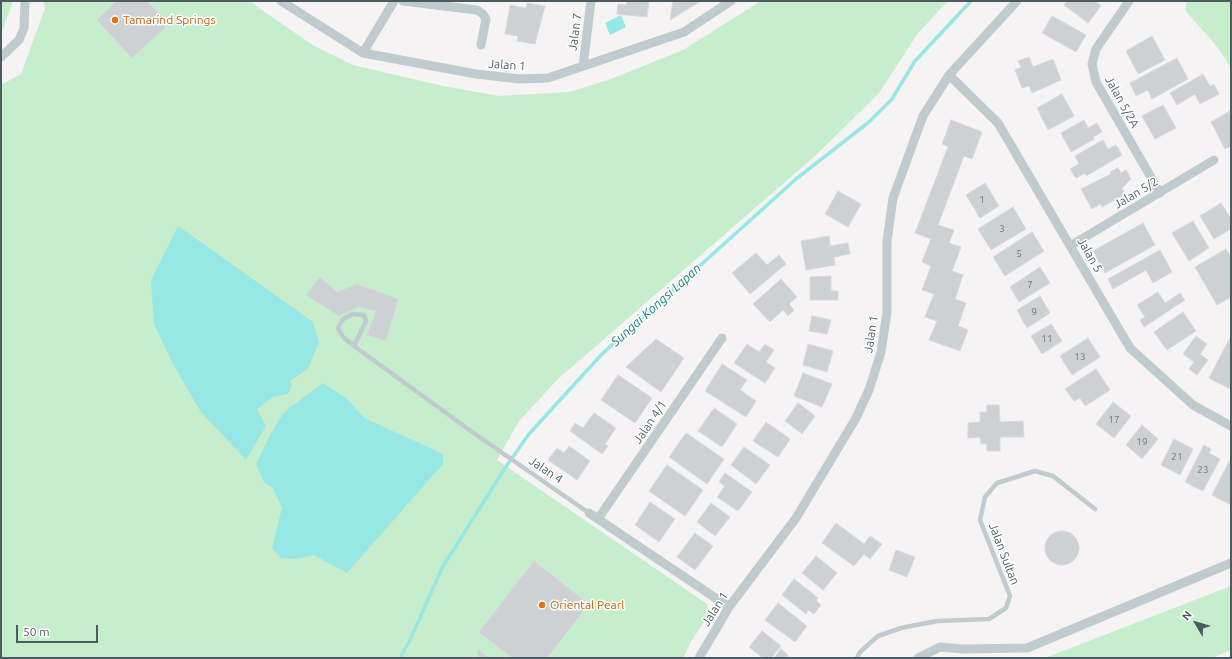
<!DOCTYPE html>
<html>
<head>
<meta charset="utf-8">
<style>
  body { margin:0 }
  #map { position:relative; width:1232px; height:659px; overflow:hidden; background:#f5f3f3; font-family:Ubuntu,sans-serif }
  canvas { display:block }
  .frame { position:absolute; inset:0; border:2px solid #4b5b5f; pointer-events:none }
  .north { position:absolute; left:1176px; top:603px; width:40px; height:40px; -webkit-text-stroke:3px #fff; paint-order:stroke; rotate:308deg; font-size:11px; font-weight:700; line-height:16px; text-align:center; color:#4b5b5f }
  .north::after { content:''; display:block; margin:auto; width:14px; height:18px; background:#4b5b5f; clip-path:polygon(50% 0,100% 100%,50% 72%,0 100%) }
  .scale { position:absolute; left:16px; top:625px; width:82px; height:18px; box-sizing:border-box; border:2px solid #4b5b5f; border-top:0; padding-left:5px; font-size:12px; line-height:14px; white-space:nowrap; color:#4b5b5f; -webkit-text-stroke:3px #fff; paint-order:stroke }
</style>
</head>
<body>
<div id="map">
<canvas width="1232" height="659"></canvas>
<div class="frame"></div>
<div class="north">N</div>
<div class="scale">50 m</div>
</div>
<script>
const g = document.querySelector('canvas').getContext('2d');
g.lineJoin = 'round';
function paint(path, color) {
  g.fillStyle = color;
  g.fill(path, 'evenodd');
}
function shape(rows) {
  const path = new Path2D();
  for (const r of rows) {
    if (r.length === 3) {
      path.moveTo(r[0] + r[2], r[1]);
      path.arc(r[0], r[1], r[2], 0, 2 * Math.PI);
      continue;
    }
    path.moveTo(r[0], r[1]);
    for (let i = 2; i < r.length; i += 2) path.lineTo(r[i], r[i + 1]);
  }
  return path;
}
function stroke(path, color, width, dash) {
  g.strokeStyle = color;
  g.lineWidth = width;
  g.lineCap = dash ? 'butt' : 'round';
  g.setLineDash(dash || []);
  g.stroke(path);
}
function write(font, color, halo, rows, align = 'center') {
  g.font = font + ' Ubuntu,sans-serif';
  g.lineWidth = 3;
  g.setLineDash([]);
  g.textBaseline = 'middle';
  g.strokeStyle = halo;
  g.fillStyle = color;
  for (const [text, x, y, turn = 0] of rows) {
    g.save();
    g.translate(x, y);
    g.rotate((+turn || 0) * Math.PI / 180);
    g.textAlign = isNaN(turn) ? turn : align;
    if (halo) g.strokeText(text, 0, 0);
    g.fillText(text, 0, 0);
    g.restore();
  }
}
paint(shape([
  [1,1,11,1,12,4,1,34],
  [44,1,249,1,314,46,353,65,443,86,499,96,570,92,611,79,683,50,761,1,948,1,918,33,879,93,816,155,558,379,519,421,497,460,707,604,709,614,692,640,683,658,1,658,1,85,21,74,45,8],
  [1187,1,1231,1,1231,68,1219,49,1185,10],
  [1231,586,1231,650,1212,658,1045,658]
]), '#c6edcc');
paint(shape([
  [621,15,626,27,610,35,605,23],
  [178,226,313,322,319,342,308,369,290,381,292,386,288,394,273,397,257,409,266,426,246,460,201,412,173,364,154,324,151,280],
  [323,383,347,399,364,418,443,454,443,464,347,573,314,555,297,559,281,558,272,548,282,508,273,488,264,482,256,464,269,437,284,412]
]), '#97e7e4');
stroke(shape([
  [400,658,410,640,442,568,505,468,529,434,602,354,796,179,869,122,892,99,915,61,971,1]
]), '#97e7e4', 3.5);
const building = shape([
  [116,1,147,1,169,24,132,58,97,20,116,1],
  [627,1,649,1,647,17,617,14,618,4,626,5,627,1],
  [673,1,701,1,670,20,673,1],
  [1067,1,1095,1,1101,6,1088,23,1064,5,1067,1],
  [527,3,545,6,535,44,517,41,518,36,505,34,510,5,526,8,527,3],
  [1052,16,1086,35,1076,52,1042,33,1052,16],
  [1152,36,1165,60,1138,74,1126,51,1152,36],
  [1029,57,1033,67,1053,59,1061,80,1032,93,1029,86,1022,88,1015,70,1021,67,1018,61,1029,57],
  [1177,58,1188,79,1152,99,1148,90,1136,96,1130,83,1177,58],
  [1203,74,1210,86,1214,84,1219,94,1200,104,1195,94,1177,105,1170,93,1203,74],
  [1062,94,1074,116,1048,130,1037,108,1062,94],
  [1163,105,1176,128,1155,139,1142,116,1163,105],
  [1230,111,1231,146,1225,149,1211,122,1230,111],
  [951,120,982,132,972,159,964,156,938,225,954,230,949,243,961,247,952,271,963,275,955,299,966,303,958,326,968,330,960,351,929,340,937,321,925,317,934,294,922,290,931,266,922,262,931,239,915,233,948,147,942,144,951,120],
  [1084,120,1088,128,1097,123,1102,132,1093,137,1094,139,1071,152,1061,133,1084,120],
  [1103,140,1108,149,1116,145,1122,155,1086,176,1085,173,1076,178,1070,169,1079,164,1075,156,1103,140],
  [1118,168,1121,173,1126,170,1131,179,1122,188,1125,194,1102,207,1100,204,1092,209,1081,189,1111,174,1110,172,1118,168],
  [985,183,999,206,980,218,966,195,985,183],
  [838,191,861,204,848,227,825,214,838,191],
  [1221,203,1231,219,1231,229,1214,239,1200,216,1221,203],
  [1013,207,1026,229,991,250,978,229,1013,207],
  [1193,221,1209,248,1189,261,1172,233,1193,221],
  [1143,223,1155,245,1105,273,1093,251,1143,223],
  [1032,232,1044,251,1005,276,993,257,1032,232],
  [829,236,830,246,848,243,850,254,834,257,835,265,806,270,801,241,829,236],
  [1226,249,1231,257,1231,297,1217,305,1195,267,1226,249],
  [1160,250,1172,272,1153,283,1146,270,1113,289,1108,279,1160,250],
  [756,253,767,265,779,255,786,264,750,294,732,273,756,253],
  [1040,267,1050,283,1019,302,1010,287,1040,267],
  [831,276,831,291,838,291,838,300,810,300,810,277,831,276],
  [320,277,337,292,357,284,398,299,386,341,367,335,376,311,358,307,339,316,306,295,320,277],
  [781,279,797,297,789,304,794,310,788,316,783,310,770,322,753,304,781,279],
  [1158,292,1165,303,1180,293,1185,300,1144,327,1140,320,1145,317,1137,305,1158,292],
  [1040,296,1050,313,1027,328,1017,310,1040,296],
  [1183,312,1196,331,1167,350,1154,332,1183,312],
  [812,316,831,320,827,334,809,331,812,316],
  [1051,324,1062,341,1042,354,1031,336,1051,324],
  [1196,336,1207,344,1200,354,1208,360,1197,375,1189,369,1194,362,1183,354,1196,336],
  [1088,338,1100,357,1072,375,1060,356,1088,338],
  [1230,338,1231,339,1230,389,1209,378,1230,338],
  [656,339,684,358,661,392,626,367,656,339],
  [747,344,759,352,765,344,774,350,766,362,775,368,765,383,734,363,747,344],
  [808,344,833,351,827,372,803,365,808,344],
  [722,364,747,380,740,390,756,401,746,417,705,391,722,364],
  [1096,369,1110,390,1085,406,1080,398,1074,401,1065,389,1096,369],
  [803,373,832,384,822,407,794,396,803,373],
  [618,375,652,398,635,423,601,400,618,375],
  [1113,402,1131,416,1114,438,1096,424,1113,402],
  [798,403,815,416,802,434,785,421,798,403],
  [987,405,999,405,1000,422,1023,421,1024,437,1000,437,1000,451,987,451,987,444,981,444,980,437,968,438,968,423,980,422,980,412,987,412,987,405],
  [714,408,737,424,722,447,698,431,714,408],
  [594,413,616,428,605,444,608,446,602,454,570,431,575,423,583,428,594,413],
  [766,422,790,439,778,457,753,441,766,422],
  [1142,425,1158,439,1142,459,1126,445,1142,425],
  [686,433,724,459,707,484,669,457,686,433],
  [1174,439,1193,449,1180,475,1161,465,1174,439],
  [1204,445,1211,449,1209,453,1220,459,1203,491,1185,482,1204,445],
  [569,446,590,461,577,480,548,460,557,448,564,453,569,446],
  [744,447,770,465,756,484,731,465,744,447],
  [1231,458,1231,505,1212,495,1231,458],
  [667,465,703,490,685,516,649,491,667,465],
  [725,473,752,492,738,511,717,497,725,486,719,482,725,473],
  [650,502,675,519,659,542,635,525,650,502],
  [711,503,730,517,715,536,697,522,711,503],
  [836,523,864,544,870,536,882,544,870,559,864,554,854,566,822,543,836,523],
  [1062,548,17],
  [695,533,713,546,695,570,677,557,695,533],
  [896,550,915,557,907,577,889,570,896,550],
  [816,556,837,573,823,590,802,573,816,556],
  [534,561,589,604,547,658,512,658,479,632,534,561],
  [794,579,818,598,816,601,821,605,814,614,808,610,806,614,782,595,794,579],
  [778,603,807,626,795,642,765,620,778,603],
  [762,631,781,646,771,658,763,658,749,647,762,631],
  [477,649,489,658,478,658,477,649],
  [781,649,788,655,786,658,774,658,781,649]
]);
paint(building, '#cdd1d4');
stroke(building, '#d7dadd', 1);
stroke(shape([
  [354,346,366,321,364,315,353,314,343,319,338,328,343,337,354,346,475,434,589,513],
  [857,658,860,652,878,636,901,628,937,621,989,619,1006,608,1010,596,980,520,985,497,997,483,1035,471,1053,476,1095,509]
]), '#bfcbce', 4.5);
stroke(shape([
  [281,1,363,53,476,74,520,79,548,78,684,32,731,1],
  [403,1,477,10,483,14,486,19,481,45],
  [1129,1,1096,49,1092,64,1096,82,1160,193],
  [363,53,394,1],
  [1,57,19,40,24,28,25,1],
  [583,66,591,1],
  [949,75,998,123,1130,348,1193,405,1231,426],
  [1070,246,1214,160],
  [589,513,729,607],
  [598,519,722,338],
  [699,658,729,607,796,518,856,418,869,390,881,352,887,312,887,241,893,198,923,116,949,75,1017,1],
  [918,658,940,647,963,649,1027,648,1231,563]
]), '#bfcbce', 9);
for (const [x, y, r, color] of [
  [115,20,4,"#e8710a"],
  [542,605,4,"#e8710a"]
]) {
  const dot = new Path2D();
  dot.arc(x, y, r, 0, 2 * Math.PI);
  g.fillStyle = color;
  g.fill(dot);
  stroke(dot, '#fff', 1.5);
}
write('10px', '#6c787c', null, [
  ["1",982,200],
  ["3",1002,229],
  ["5",1019,254],
  ["7",1030,285],
  ["9",1034,312],
  ["11",1047,339],
  ["13",1080,357],
  ["17",1114,420],
  ["19",1142,442],
  ["21",1177,457],
  ["23",1203,470]
]);
write('12px', '#c56008', '#fff', [
  ["Tamarind Springs",123,20],
  ["Oriental Pearl",550,605]
], 'left');
write('12px', '#4b5b5f', '#fff', [
  ["Jalan 7",575,32,-82],
  ["Jalan 1",507,65,4],
  ["Jalan 5/2A",1122,102,61],
  ["Jalan 5/2",1136,193,-31],
  ["Jalan 5",1090,255,60],
  ["Jalan 1",871,334,-81],
  ["Jalan 4/1",650,422,-56],
  ["Jalan 4",546,470,34],
  ["Jalan Sultan",1004,554,69],
  ["Jalan 1",715,609,-57]
]);
write('italic 13px', '#16817d', '#fff', [
  ["Sungai Kongsi Lapan",656,305,-42]
]);
</script>
</body>
</html>
